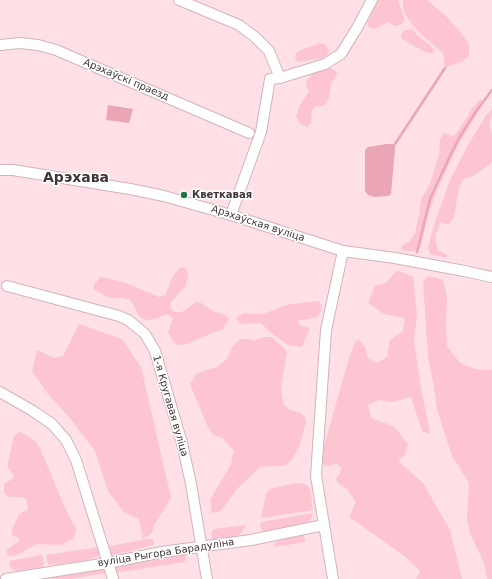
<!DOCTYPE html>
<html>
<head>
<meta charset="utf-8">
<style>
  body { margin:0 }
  canvas { display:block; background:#ffe0e7 }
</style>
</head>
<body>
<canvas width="492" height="579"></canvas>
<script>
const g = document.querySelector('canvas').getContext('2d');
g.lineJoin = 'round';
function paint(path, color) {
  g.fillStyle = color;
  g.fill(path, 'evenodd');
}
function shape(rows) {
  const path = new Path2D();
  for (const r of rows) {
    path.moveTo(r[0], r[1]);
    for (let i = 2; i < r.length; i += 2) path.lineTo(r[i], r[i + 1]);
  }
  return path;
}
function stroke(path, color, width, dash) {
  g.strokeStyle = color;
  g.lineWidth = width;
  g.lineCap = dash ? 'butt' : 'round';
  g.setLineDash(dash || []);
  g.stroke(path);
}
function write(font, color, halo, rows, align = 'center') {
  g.font = font + ' "DejaVu Sans",sans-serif';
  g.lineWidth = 3;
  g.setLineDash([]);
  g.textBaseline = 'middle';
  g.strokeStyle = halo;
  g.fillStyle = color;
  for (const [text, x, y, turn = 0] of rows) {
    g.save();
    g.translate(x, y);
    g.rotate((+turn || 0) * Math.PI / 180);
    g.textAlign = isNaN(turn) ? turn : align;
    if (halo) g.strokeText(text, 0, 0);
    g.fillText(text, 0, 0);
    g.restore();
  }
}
paint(shape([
  [378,0,399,0,399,3,405,19,402,24,395,26,388,22,374,29,369,27,367,22],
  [403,0,427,0,447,17,461,33,469,44,469,55,462,62,454,64,445,68,443,53,423,36,412,24,405,14,403,7],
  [412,29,419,37,429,44,433,49,434,53,427,53,402,39,401,35,403,31],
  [319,43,324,44,329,50,327,55,322,58,298,62,295,58,297,52,305,48,313,46],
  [331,68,337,72,336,76,331,84,329,97,326,103,323,106,316,106,312,111,311,123,307,127,300,124,296,116,300,105,309,91,306,85,307,79,313,73,323,69],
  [480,99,484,102,457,147,437,190,428,215,421,246,418,251,406,251,401,249,403,245,409,242,415,233,419,215,421,199,430,184,439,154,440,139,444,133,454,136,460,128,474,106],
  [492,109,492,116,489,123,492,134,492,161,490,164,473,176,464,179,459,187,454,217,448,225,441,222,435,236,438,250,447,255,446,258,430,254,428,247,435,222,450,180,468,145,487,114],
  [180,267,187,269,188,277,185,287,171,302,170,307,174,312,182,312,196,302,201,303,214,312,222,313,229,318,223,329,200,338,188,344,176,345,168,333,173,318,167,314,155,319,145,320,138,315,134,306,130,300,123,298,109,298,94,289,94,284,101,277,123,282,159,297,165,295,173,276],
  [397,270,413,277,417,314,414,341,420,382,430,434,422,431,411,397,392,402,378,400,368,405,371,418,395,427,408,445,405,455,398,461,423,483,450,530,462,579,416,579,420,571,402,554,349,517,356,502,346,488,339,484,336,479,340,473,341,468,336,463,330,466,325,466,323,463,321,457,349,358,354,344,358,339,365,347,368,358,378,363,387,357,390,340,403,331,405,318,384,314,368,303,375,286,386,283],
  [428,276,443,280,447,296,446,326,447,346,460,363,475,369,492,370,492,579,487,579,484,563,470,533,467,519,469,483,452,456,437,409,434,387,428,357,423,282],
  [315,301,320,302,322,309,318,317,297,321,301,326,310,328,302,347,288,345,270,332,261,323,240,324,236,318,243,313,261,314,275,310,286,305],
  [79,324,122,339,141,367,171,498,154,525,152,533,143,539,139,519,124,512,108,491,95,451,69,417,47,393,32,371,37,350,54,358,63,356],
  [263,337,271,337,283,347,287,352,281,387,282,396,284,405,290,410,299,412,305,417,306,422,299,447,291,461,283,466,260,467,237,489,221,511,212,513,210,500,231,464,234,451,222,438,213,435,207,425,190,384,196,374,203,371,217,367,227,359,233,346,240,339,250,339,254,341],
  [21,432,35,441,40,448,65,508,75,527,76,531,73,539,61,545,36,544,15,556,11,556,7,554,7,550,20,540,17,537,13,536,12,533,12,529,19,514,27,510,28,507,26,499,22,497,10,497,7,496,4,492,4,484,14,478,13,474,8,468,8,463,14,436,17,433],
  [295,483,305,484,310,488,313,510,261,518,266,494,270,489],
  [313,513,312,517,307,523,303,526,266,531,262,530,260,527,261,522],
  [246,525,244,529,240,534,234,537,212,540,211,532,214,529],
  [304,535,305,542,275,547,274,543,287,538],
  [148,539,153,539,154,545,118,554,113,555,110,553,109,546],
  [100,547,100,554,97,557,88,560,51,565,48,564,46,555],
  [185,554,186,560,184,562,115,573,115,567,117,564],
  [42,555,44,564,42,567,16,571,11,568,9,561],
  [100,568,104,569,105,573,72,579,51,579,51,577]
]), '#fdc5d1');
paint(shape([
  [108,105,133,109,129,123,106,120],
  [386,144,395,144,395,149,391,194,388,196,374,197,368,195,365,191,365,150,368,147]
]), '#eba6b6');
stroke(shape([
  [395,144,445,68],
  [417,252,430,199,448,160,459,138,475,113,492,90]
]), '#eba6b6', 2.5);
const minor = shape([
  [179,0,239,25,255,37,269,51,280,78],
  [0,45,20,43,38,45,56,50,249,133],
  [0,170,13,170,130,189,164,196,231,215,343,251,395,258,464,271,492,277],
  [231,215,261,132,270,79,280,78,325,64,341,54,357,28,372,0],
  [7,286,119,316,128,320,138,328,145,334,155,351,182,443,191,484,207,579],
  [0,392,33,411,52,424,66,440,76,460,113,579],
  [6,579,108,563,162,552,251,540,324,525],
  [333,579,316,476,326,330,343,251]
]);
stroke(minor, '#d1b4ba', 12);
stroke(minor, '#fff', 10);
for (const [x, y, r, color] of [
  [184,195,4,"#227344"]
]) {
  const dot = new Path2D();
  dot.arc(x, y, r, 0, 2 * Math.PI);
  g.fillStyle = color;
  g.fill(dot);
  stroke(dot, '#fff', 1.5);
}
write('10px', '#413537', '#fff', [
  ["Арэхаўскі праезд",126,80,23],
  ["Арэхаўская вуліца",258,224,18],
  ["1-я Кругавая вуліца",170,406,74],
  ["вуліца Рыгора Барадуліна",166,553,-9]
]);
write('bold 10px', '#413537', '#fff', [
  ["Кветкавая",192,195]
], 'left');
write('bold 14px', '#413537', '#fff', [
  ["Арэхава",76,178]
]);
</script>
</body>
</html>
